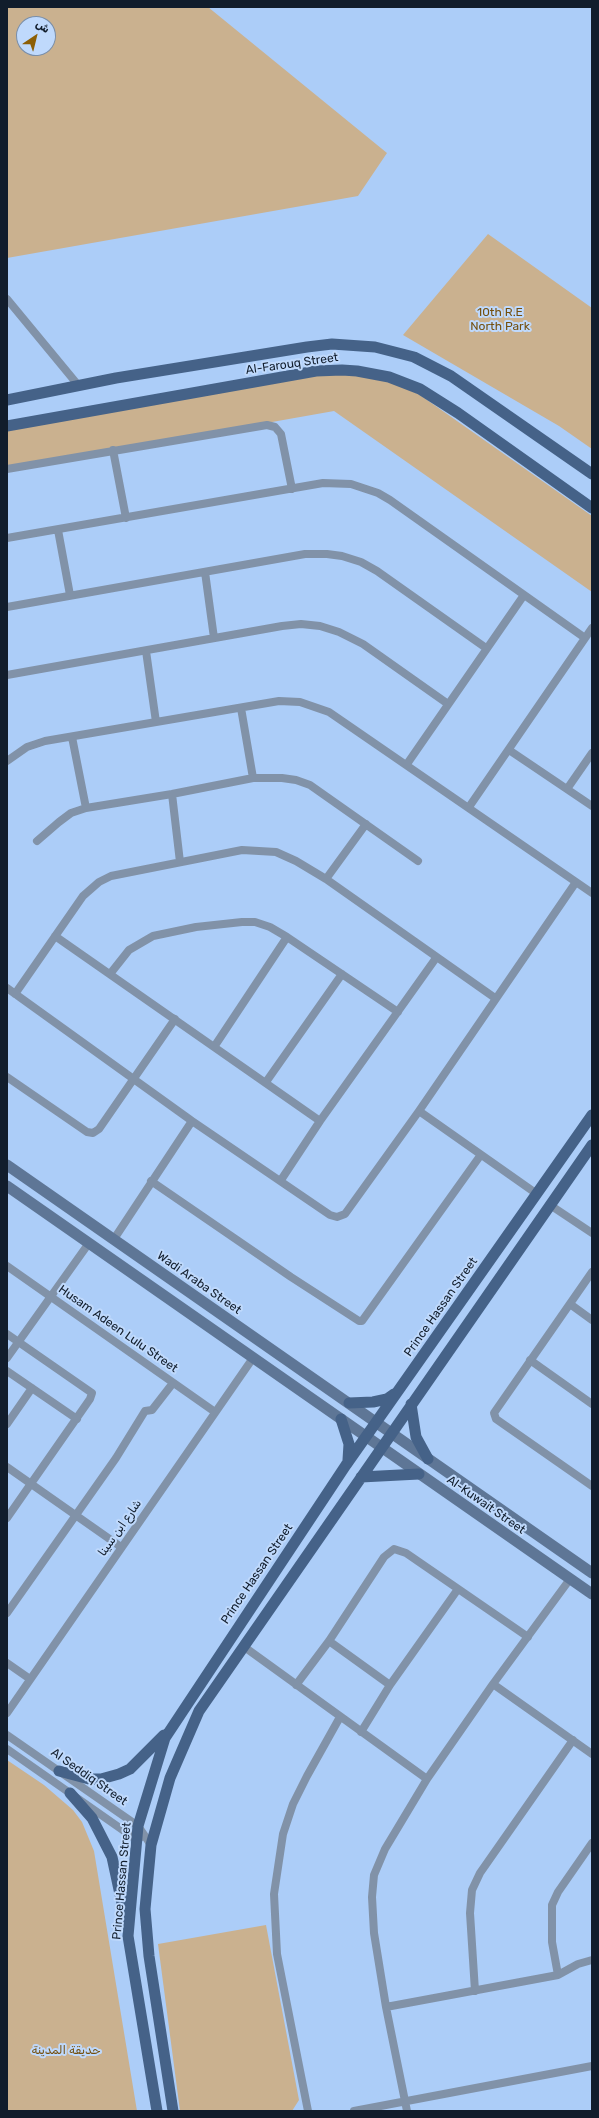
<!DOCTYPE html>
<html>
<head>
<meta charset="utf-8">
<style>
  body { margin:0 }
  #map { position:relative; width:599px; height:2118px; overflow:hidden; background:#accdf8; font-family:Rubik,Vazirmatn,sans-serif }
  canvas { display:block }
  .frame { position:absolute; inset:0; border:8px solid #111d2c; pointer-events:none }
  .north { position:absolute; left:16px; top:16px; width:40px; height:40px; box-sizing:border-box; background:#bfd9fc; border:1px solid #798ea9; border-radius:50%; rotate:35deg; font-size:11px; font-weight:700; line-height:16px; text-align:center; color:#111d2c }
  .north::after { content:''; display:block; margin:auto; width:14px; height:18px; background:#8d5f05; clip-path:polygon(50% 0,100% 100%,50% 72%,0 100%) }
</style>
</head>
<body>
<div id="map">
<canvas width="599" height="2118"></canvas>
<div class="frame"></div>
<div class="north">ش</div>
</div>
<script>
const g = document.querySelector('canvas').getContext('2d');
g.lineJoin = 'round';
function paint(path, color) {
  g.fillStyle = color;
  g.fill(path, 'evenodd');
}
function shape(rows) {
  const path = new Path2D();
  for (const r of rows) {
    path.moveTo(r[0], r[1]);
    for (let i = 2; i < r.length; i += 2) path.lineTo(r[i], r[i + 1]);
  }
  return path;
}
function stroke(path, color, width, dash) {
  g.strokeStyle = color;
  g.lineWidth = width;
  g.lineCap = dash ? 'butt' : 'round';
  g.setLineDash(dash || []);
  g.stroke(path);
}
function write(font, color, halo, rows, align = 'center') {
  g.font = font + ' Rubik,Vazirmatn,sans-serif';
  g.lineWidth = 4;
  g.setLineDash([]);
  g.textBaseline = 'middle';
  g.strokeStyle = halo;
  g.fillStyle = color;
  for (const [text, x, y, turn = 0] of rows) {
    g.save();
    g.translate(x, y);
    g.rotate((+turn || 0) * Math.PI / 180);
    g.textAlign = isNaN(turn) ? turn : align;
    if (halo) g.strokeText(text, 0, 0);
    g.fillText(text, 0, 0);
    g.restore();
  }
}
paint(shape([
  [7,7,208,7,387,153,358,196,7,258],
  [24,24,48,24,48,48,24,48],
  [488,234,592,308,592,449,559,426,403,335],
  [342,370,399,384,420,395,592,516,592,592,334,411,7,469,7,426],
  [7,1760,44,1785,73,1810,82,1822,94,1851,137,2111,7,2111],
  [266,1925,299,2100,292,2111,180,2111,158,1944]
]), '#cab18f');
stroke(shape([
  [7,299,78,385],
  [113,450,126,518],
  [7,469,267,425,275,427,281,434,292,489],
  [58,530,70,595],
  [7,538,323,483,351,484,378,493,390,500,585,638],
  [205,572,214,638],
  [7,607,305,554,327,554,342,556,361,562,377,571,486,648],
  [146,651,156,722],
  [7,675,282,626,301,624,320,626,339,632,363,644,448,704],
  [241,708,253,778],
  [72,737,86,808],
  [509,750,592,806],
  [7,761,27,747,45,741,279,701,300,702,329,712,592,893],
  [407,764,524,595],
  [567,789,592,753],
  [172,794,180,862],
  [469,807,592,628],
  [37,841,59,822,71,813,86,808,172,794,253,778,282,778,296,780,310,785,418,861],
  [326,879,366,824],
  [55,936,320,1121],
  [110,974,129,950,153,936,196,927,242,922,255,922,270,927,287,937,398,1012],
  [7,988,192,1121,330,1215,337,1217,345,1214,419,1111,576,882],
  [15,994,83,896,99,882,111,876,242,850,276,852,296,861,326,879,495,998],
  [214,1047,287,937],
  [7,1077,87,1132,93,1133,99,1129,175,1019],
  [266,1082,342,974],
  [419,1111,537,1194],
  [281,1180,320,1121,436,958],
  [151,1181,291,1277,359,1321,362,1321,480,1156],
  [550,1205,592,1233],
  [114,1239,192,1121],
  [7,1266,215,1412],
  [592,1272,494,1413,496,1419,592,1486],
  [570,1304,592,1320],
  [7,1334,92,1393,90,1399,7,1518],
  [7,1358,89,1243],
  [530,1360,592,1404],
  [7,1371,77,1419],
  [7,1424,32,1388],
  [7,1467,121,1547],
  [7,1613,116,1458,145,1411,152,1410,173,1383],
  [329,1641,390,1685,458,1589],
  [243,1646,427,1779],
  [7,1663,30,1679],
  [493,1684,592,1754],
  [296,1685,329,1641,384,1557,394,1549,406,1553,528,1637],
  [7,1713,253,1358],
  [361,1732,390,1685],
  [7,1735,138,1826,151,1845],
  [7,1749,137,1840,140,1838],
  [558,1975,552,1942,552,1905,558,1892,592,1843],
  [475,1991,470,1913,472,1890,480,1873,573,1740],
  [386,2007,558,1975,578,1964,592,1960],
  [308,2111,277,1954,274,1894,283,1834,293,1804,307,1776,340,1717],
  [354,2111,592,2066],
  [407,2111,386,2007,374,1933,372,1897,374,1875,385,1849,427,1779,493,1684,570,1579]
]), '#8192a8', 8);
stroke(shape([
  [7,1165,592,1573],
  [7,1186,592,1594]
]), '#5e7696', 11);
stroke(shape([
  [7,400,116,378,307,347,332,344,375,347,414,357,451,376,592,474],
  [7,426,316,371,342,370,357,371,389,377,420,389,458,413,592,508],
  [349,1403,373,1402,387,1399,394,1394],
  [411,1404,416,1437,428,1459],
  [341,1419,349,1444,348,1460],
  [361,1477,419,1474],
  [59,1771,89,1779,101,1779,119,1774,130,1769,164,1735],
  [70,1793,92,1818,112,1857,126,1922],
  [157,2111,128,1936,138,1826,165,1738,346,1465,592,1115],
  [173,2111,149,1956,145,1909,151,1845,170,1778,199,1711,592,1145]
]), '#456288', 11);
write('12px', '#744f0d', '#bfd9fc', [
  ["10th R.E",500,313],
  ["North Park",500,327],
  ["حديقة المدينة",66,2051]
]);
write('12px', '#111d2c', '#bfd9fc', [
  ["Al-Farouq Street",292,364,-8],
  ["Wadi Araba Street",199,1283,35],
  ["Prince Hassan Street",441,1307,-55],
  ["Husam Adeen Lulu Street",118,1329,35],
  ["Al-Kuwait Street",486,1505,35],
  ["شارع ابن سينا",120,1528,-55],
  ["Prince Hassan Street",257,1574,-56],
  ["Al Seddiq Street",89,1777,35],
  ["Prince Hassan Street",122,1881,-85]
]);
</script>
</body>
</html>
